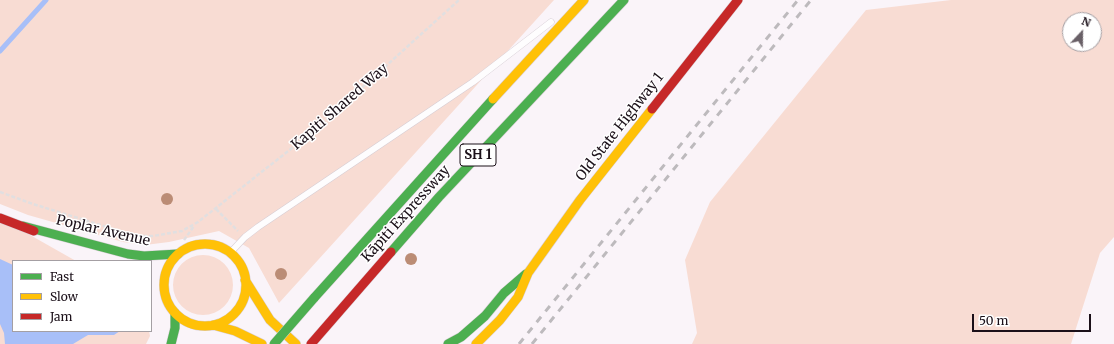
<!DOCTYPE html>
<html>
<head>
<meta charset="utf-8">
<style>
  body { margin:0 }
  #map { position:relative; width:1114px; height:344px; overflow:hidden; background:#faf4f9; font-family:Merriweather,serif }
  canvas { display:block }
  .legend { position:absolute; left:12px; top:260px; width:140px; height:72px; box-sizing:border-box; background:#fff; border:1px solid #a49fa3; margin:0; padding:5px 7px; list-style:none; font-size:12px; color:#1b1019 }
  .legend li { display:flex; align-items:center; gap:8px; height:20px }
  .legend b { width:20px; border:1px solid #a49fa3 }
  .north { position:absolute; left:1062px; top:12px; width:40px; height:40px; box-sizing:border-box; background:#fff; border:1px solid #a49fa3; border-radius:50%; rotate:22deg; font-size:11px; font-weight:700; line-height:16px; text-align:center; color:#1b1019 }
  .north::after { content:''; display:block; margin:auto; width:14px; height:18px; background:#696067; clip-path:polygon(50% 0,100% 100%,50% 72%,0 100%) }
  .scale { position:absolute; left:972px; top:314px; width:119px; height:18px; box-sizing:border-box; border:2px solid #1b1019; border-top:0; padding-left:5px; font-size:12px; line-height:14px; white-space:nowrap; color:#1b1019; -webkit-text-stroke:3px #fff; paint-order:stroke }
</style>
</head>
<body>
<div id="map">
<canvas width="1114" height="344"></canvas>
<ul class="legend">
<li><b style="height:5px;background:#4caf50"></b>Fast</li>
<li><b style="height:5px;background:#ffc107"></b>Slow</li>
<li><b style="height:5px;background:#c62828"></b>Jam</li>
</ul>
<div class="north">N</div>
<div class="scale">50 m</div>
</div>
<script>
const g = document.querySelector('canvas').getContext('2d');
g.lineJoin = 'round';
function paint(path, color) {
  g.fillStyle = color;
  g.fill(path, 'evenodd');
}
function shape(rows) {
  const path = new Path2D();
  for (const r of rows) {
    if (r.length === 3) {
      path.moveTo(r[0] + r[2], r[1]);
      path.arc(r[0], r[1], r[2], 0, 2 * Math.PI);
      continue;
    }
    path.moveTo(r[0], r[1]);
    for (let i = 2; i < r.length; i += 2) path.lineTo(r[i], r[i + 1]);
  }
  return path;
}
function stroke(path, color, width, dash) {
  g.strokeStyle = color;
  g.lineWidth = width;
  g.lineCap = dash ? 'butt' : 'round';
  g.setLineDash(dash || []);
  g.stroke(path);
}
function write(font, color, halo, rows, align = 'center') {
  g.font = font + ' Merriweather,serif';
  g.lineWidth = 3;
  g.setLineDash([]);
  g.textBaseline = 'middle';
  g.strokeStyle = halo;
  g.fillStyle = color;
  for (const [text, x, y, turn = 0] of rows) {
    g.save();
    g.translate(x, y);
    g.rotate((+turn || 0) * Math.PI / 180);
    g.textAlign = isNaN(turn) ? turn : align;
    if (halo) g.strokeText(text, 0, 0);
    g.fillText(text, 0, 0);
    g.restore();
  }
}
paint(shape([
  [0,0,554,0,279,303,249,248,219,231,169,242,145,245,123,242,28,215,0,204],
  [951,0,1114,0,1114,237,1100,253,1071,344,692,344,697,333,685,260,710,202,866,10],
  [1070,20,1094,20,1094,44,1070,44],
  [0,218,76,261,13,261,13,331,149,331,150,336,146,344,0,344],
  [203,285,30]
]), '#f8dcd3');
paint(shape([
  [0,259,13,265,13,331,120,331,114,335,88,335,73,344,5,344,4,333,0,324]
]), '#a8bff8');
stroke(shape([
  [0,51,46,0]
]), '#a8bff8', 5);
const lane = shape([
  [230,253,245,237,258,227,473,82,551,22]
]);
const fast = shape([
  [23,226,128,254,144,256,178,254],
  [391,252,439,197,624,0],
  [314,298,493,99],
  [171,344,175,328,175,313],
  [448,344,461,337,485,316,504,293,526,274]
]);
const slow = shape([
  [493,99,584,0],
  [205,285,41],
  [245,280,270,320,296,344],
  [213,325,235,331,262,344],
  [476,344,500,320,518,297,528,273,580,200,652,109]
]);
const jam = shape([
  [652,109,738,0],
  [0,218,34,231],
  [311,344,391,252]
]);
stroke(lane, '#d7ced5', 7);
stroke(fast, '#d7ced5', 10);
stroke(slow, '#d7ced5', 10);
stroke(jam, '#d7ced5', 10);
stroke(shape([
  [0,192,33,204,123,232,140,236,153,236,182,231,198,222,315,130,459,0],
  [216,209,238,231],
  [184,240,194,226]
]), '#e1dfe0', 2.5, [4, 2]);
stroke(lane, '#fefdfe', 6);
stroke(fast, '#4caf50', 9);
stroke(slow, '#ffc107', 9);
stroke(jam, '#c62828', 9);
stroke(shape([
  [519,344,798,0],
  [532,344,811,0]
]), '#bdbabd', 3, [7, 7]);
const fastBridge = shape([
  [274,344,314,298]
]);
stroke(fastBridge, '#d4d0d3', 10, []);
stroke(fastBridge, '#4caf50', 9);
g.fillStyle = '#bb8c75';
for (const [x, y] of [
  [167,199],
  [411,259],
  [281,274]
]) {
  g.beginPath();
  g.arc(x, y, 6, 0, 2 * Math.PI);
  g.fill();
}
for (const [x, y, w] of [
  [478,155,36]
]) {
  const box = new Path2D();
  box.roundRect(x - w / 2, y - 11, w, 22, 3);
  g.fillStyle = '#fff';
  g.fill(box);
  stroke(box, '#1b1019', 1);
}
write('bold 13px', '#1b1019', null, [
  ["SH 1",478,155]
]);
write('14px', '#1b1019', '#fff', [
  ["Kapiti Shared Way",340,107,-41],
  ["Old State Highway 1",620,127,-52],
  ["Kāpiti Expressway",406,214,-48],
  ["Poplar Avenue",103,231,13]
]);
</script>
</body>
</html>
